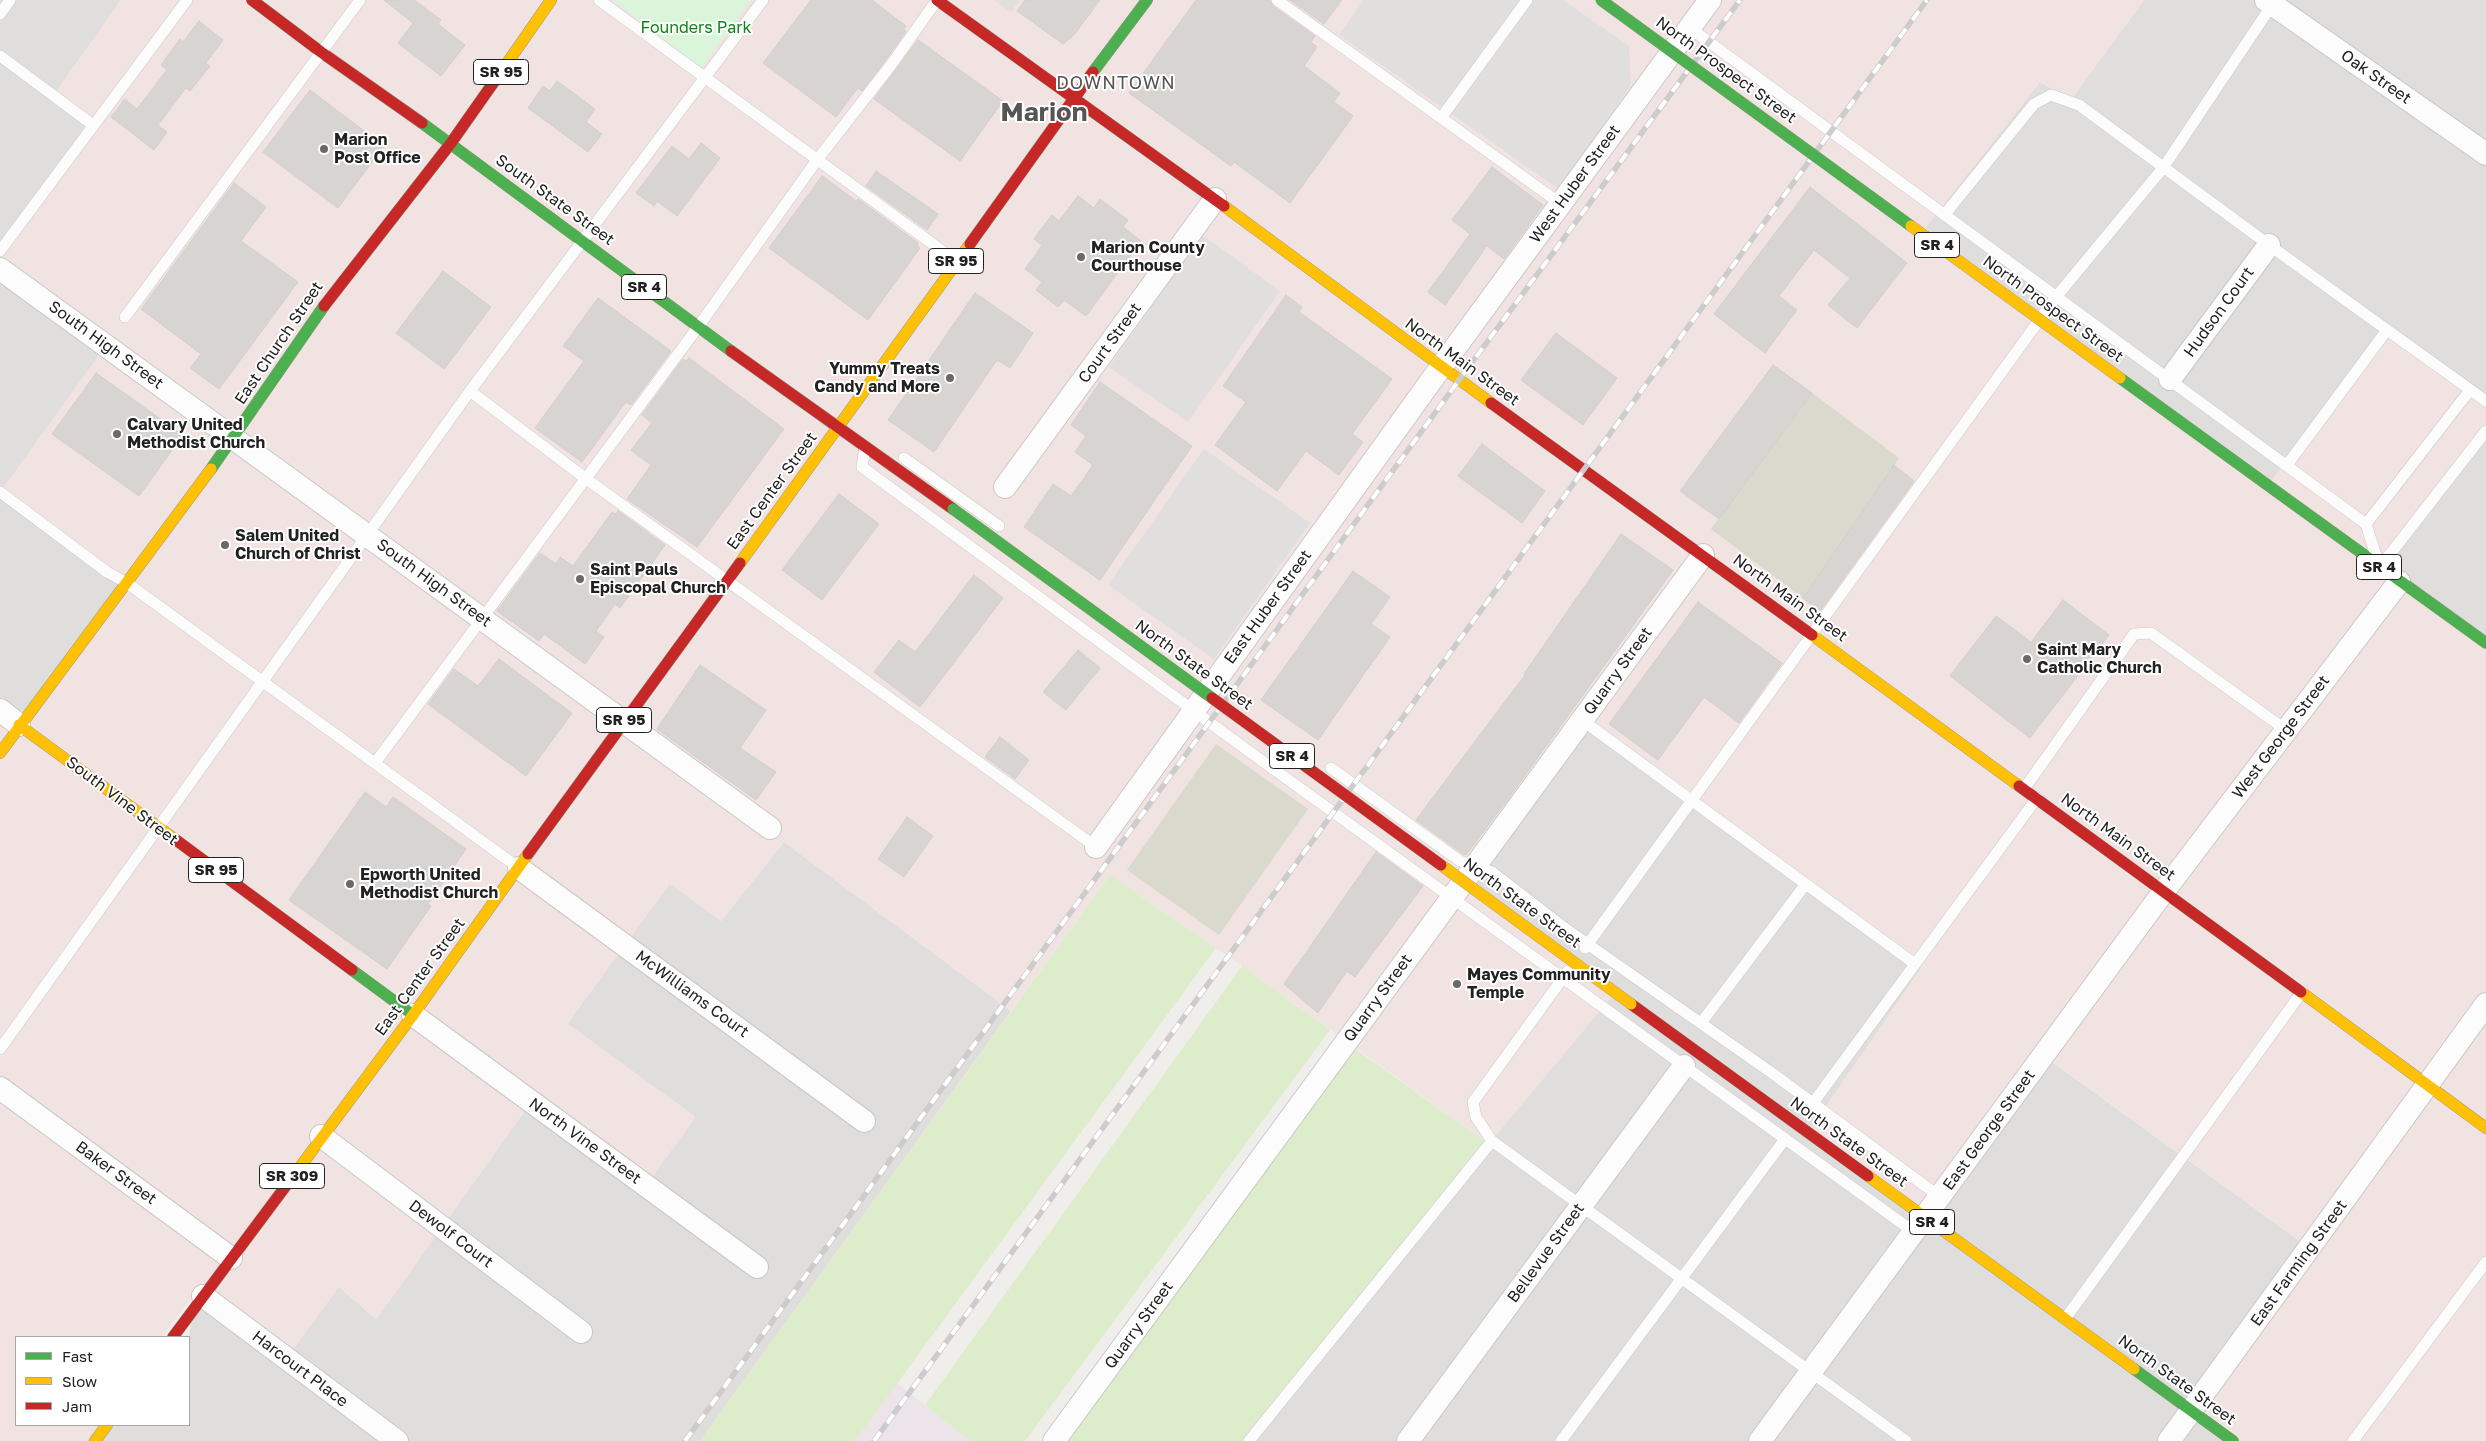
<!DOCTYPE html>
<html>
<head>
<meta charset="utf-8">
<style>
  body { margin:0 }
  #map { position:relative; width:2486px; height:1441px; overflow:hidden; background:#f0eeeb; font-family:"Golos Text",sans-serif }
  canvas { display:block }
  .legend { position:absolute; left:15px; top:1336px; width:175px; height:90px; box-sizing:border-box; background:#fff; border:1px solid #a7a7a7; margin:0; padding:6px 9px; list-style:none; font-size:15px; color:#222 }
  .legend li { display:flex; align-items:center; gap:10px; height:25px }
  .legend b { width:25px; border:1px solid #a7a7a7 }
</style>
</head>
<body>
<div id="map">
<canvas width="2486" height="1441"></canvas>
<ul class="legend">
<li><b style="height:6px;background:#4caf50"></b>Fast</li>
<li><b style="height:6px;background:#ffc107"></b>Slow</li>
<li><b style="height:6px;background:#c62828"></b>Jam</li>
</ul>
</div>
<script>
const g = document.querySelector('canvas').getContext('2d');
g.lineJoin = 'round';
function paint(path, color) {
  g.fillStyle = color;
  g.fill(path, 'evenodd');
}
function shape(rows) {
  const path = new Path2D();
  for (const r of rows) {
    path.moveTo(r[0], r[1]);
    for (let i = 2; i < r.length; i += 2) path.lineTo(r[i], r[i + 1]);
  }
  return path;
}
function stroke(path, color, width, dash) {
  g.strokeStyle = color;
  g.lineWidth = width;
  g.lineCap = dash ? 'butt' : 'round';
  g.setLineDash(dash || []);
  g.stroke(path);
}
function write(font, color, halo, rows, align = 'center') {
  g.font = font + ' "Golos Text",sans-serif';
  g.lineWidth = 4;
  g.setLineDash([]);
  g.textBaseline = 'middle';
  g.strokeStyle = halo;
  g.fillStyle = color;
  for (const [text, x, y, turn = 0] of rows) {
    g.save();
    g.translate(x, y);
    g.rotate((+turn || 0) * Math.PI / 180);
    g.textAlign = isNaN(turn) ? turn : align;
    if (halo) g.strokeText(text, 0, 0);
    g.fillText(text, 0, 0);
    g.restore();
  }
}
paint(shape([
  [0,0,121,0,56,92,97,122,0,259],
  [2144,0,2486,0,2486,402,2271,482,1925,228,2040,82,2071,99],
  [0,266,107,344,132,583,28,726,0,707],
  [2486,426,2486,643,2380,567],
  [1578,714,1922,967,1809,1131,2041,1054,2308,1247,2229,1441,1255,1441,1489,1144,1460,879],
  [784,842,1011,1011,700,1441,86,1441,98,1425,189,1425,189,1337,195,1293,339,1287,376,1319,531,1102,695,1117,567,1024,670,883,721,921]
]), '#dfdedc');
paint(shape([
  [121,0,2144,0,2071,100,2040,82,1925,228,2271,481,2387,326,2486,402,2486,426,2380,567,2486,643,2486,1441,2229,1441,2188,1413,2308,1247,2042,1054,1926,1218,1809,1131,1922,967,1578,714,1460,879,1616,992,1489,1144,1242,966,1110,875,1011,1011,784,842,721,921,670,884,567,1023,696,1117,645,1187,531,1102,377,1319,339,1287,285,1361,195,1293,162,1337,16,1337,16,1425,98,1425,86,1441,0,1441,0,707,28,726,132,584,0,492,107,344,0,259,96,122,55,93]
]), '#f1e3e1');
paint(shape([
  [897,1383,970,1441,855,1441]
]), '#ede4e9');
paint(shape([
  [1812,393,1899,458,1803,598,1711,529],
  [1216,744,1308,809,1219,935,1127,870]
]), '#d9d9cd');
paint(shape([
  [1110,875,1216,948,855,1441,700,1441],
  [1242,966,1330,1030,1025,1441,970,1441,925,1405],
  [1351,1046,1489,1144,1255,1441,1052,1441]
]), '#ddeccb');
paint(shape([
  [613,0,751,0,701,68]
]), '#daf5da');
paint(shape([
  [994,0,1020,0,1011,12],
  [1364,0,1563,0,1629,46,1631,85,1559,189,1339,35],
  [1202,235,1280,291,1188,422,1109,367],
  [1204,449,1310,523,1214,659,1108,585]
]), '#e0dfde');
const building = shape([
  [384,0,414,0,441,20,438,24,465,45,441,76,398,43,413,23,384,0],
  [811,0,872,0,906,26,903,30,906,31,885,61,862,91,858,88,836,117,763,63,811,0],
  [1025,0,1100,0,1074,35,1063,44,1017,11,1025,0],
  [1196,0,1270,0,1273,6,1315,36,1311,42,1317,47,1304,66,1340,93,1334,102,1353,116,1290,203,1234,162,1231,166,1129,93,1196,0],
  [1290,0,1342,0,1324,24,1290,0],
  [199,21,223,40,206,63,210,66,190,91,186,88,158,125,167,132,154,150,111,117,125,99,137,109,167,70,161,65,180,39,183,42,199,21],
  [918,40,1003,101,960,161,874,99,918,40],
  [557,81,595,109,586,122,602,134,588,152,528,108,543,86,550,91,557,81],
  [310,90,384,146,338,208,263,152,310,90],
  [701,143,720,158,677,216,657,201,654,206,636,193,672,146,689,159,701,143],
  [1492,167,1543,205,1504,259,1487,246,1445,305,1428,292,1470,234,1452,220,1492,167],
  [876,171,938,214,927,230,866,186,876,171],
  [822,176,856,201,858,199,918,243,917,245,920,248,868,320,769,248,822,176],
  [234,183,266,207,241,241,298,282,219,389,190,368,201,354,141,309,234,183],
  [1810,187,1907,263,1857,328,1828,305,1850,278,1814,250,1779,296,1797,310,1765,353,1714,314,1810,187],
  [1078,196,1094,208,1100,199,1128,220,1123,227,1141,241,1086,316,1064,300,1058,307,1036,290,1042,282,1025,269,1042,245,1034,239,1052,215,1059,221,1078,196],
  [443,271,491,307,444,369,396,333,443,271],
  [975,293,1033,333,1010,368,997,360,934,452,888,420,975,293],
  [1286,295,1302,307,1299,312,1392,379,1352,434,1363,442,1339,475,1306,451,1277,491,1215,445,1246,402,1223,386,1286,295],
  [598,298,671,351,631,405,626,402,582,462,535,428,584,361,563,346,598,298],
  [1556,333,1617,378,1583,425,1521,380,1556,333],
  [689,358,784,429,697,547,627,499,651,465,631,450,652,423,642,415,683,359,686,361,689,358],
  [1773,365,1812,393,1719,519,1680,491,1773,365],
  [96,373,183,435,139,496,52,434,96,373],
  [1100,382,1192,446,1100,580,1024,527,1053,484,1071,496,1093,465,1075,452,1086,436,1071,425,1100,382],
  [1482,444,1545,491,1522,523,1458,476,1482,444],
  [1894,465,1914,481,1820,611,1803,598,1894,465],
  [839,494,879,524,822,600,782,570,839,494],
  [618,511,665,545,620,608,615,604,596,631,604,637,585,664,544,634,539,641,497,611,540,553,556,564,560,557,573,566,612,512,615,514,618,511],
  [1621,534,1673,570,1508,799,1466,855,1463,854,1416,820,1525,675,1524,674,1621,534],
  [1353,571,1390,597,1371,624,1390,637,1318,740,1261,700,1353,571],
  [974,575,1003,598,920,707,874,672,899,640,915,652,974,575],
  [2063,600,2109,635,2030,738,1950,676,1996,616,2031,642,2063,600],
  [1698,602,1782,663,1739,723,1704,697,1658,760,1609,724,1698,602],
  [1078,650,1100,668,1066,710,1043,692,1078,650],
  [499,659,572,713,526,776,428,704,454,669,478,686,499,659],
  [700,665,766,710,740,748,776,772,756,800,657,729,700,665],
  [1000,737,1029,760,1015,779,985,757,1000,737],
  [365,792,386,807,393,797,466,849,428,904,431,906,387,969,289,900,365,792],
  [907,817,933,836,904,877,878,859,907,817],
  [1376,852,1423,886,1355,977,1347,971,1318,1013,1284,984,1376,852]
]);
paint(building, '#d7d4d2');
stroke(building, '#d3d0cc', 1);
const lane = shape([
  [599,0,956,261],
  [1277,0,1561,204],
  [0,14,10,0],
  [1690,28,2366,524,2377,559],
  [0,56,93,125],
  [1441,118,1527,0],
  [1945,214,2034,104,2051,95,2079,105,2269,245,2486,401],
  [0,251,187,0],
  [125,317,360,0],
  [470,391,585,478,1096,847],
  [865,447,862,467,1243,747,1914,1232],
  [904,458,999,526],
  [2287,465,2387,330],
  [0,492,107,572,127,583,519,868],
  [2366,524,2470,390],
  [2380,567,2486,431],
  [1582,720,1915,964],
  [375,763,698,327,817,160,891,65,937,0],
  [1331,768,1460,861,1492,872,1566,929,1772,1073,1940,1197],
  [2024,789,2134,634,2151,633,2286,730],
  [1585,948,2056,297,2163,168,2272,5],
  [1568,971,1473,1102,1476,1117,1492,1141,1906,1441],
  [1701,1023,1805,885],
  [0,1049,470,391,763,0],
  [1813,1103,2037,798],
  [2065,1319,2302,992],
  [1249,1441,1492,1141],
  [1561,1441,1785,1139],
  [2353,1441,2486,1262]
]);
const street = shape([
  [2266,0,2486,154],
  [0,269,770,828],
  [2170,379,2269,245],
  [1005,487,1215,199],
  [0,710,19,725],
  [1096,847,1441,367,1710,0],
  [519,868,864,1121],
  [413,1015,757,1267],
  [0,1088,231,1258],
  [321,1136,581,1332],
  [203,1296,397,1441],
  [1054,1441,1703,555],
  [1408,1441,1684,1066],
  [1760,1441,2164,891,2399,582],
  [2169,1441,2486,1004]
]);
const fast = shape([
  [1093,72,1147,0],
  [422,123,731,351],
  [211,469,324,306],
  [2273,489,2486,643],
  [352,970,413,1015],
  [2134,1369,2233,1441]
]);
const slow = shape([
  [503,69,551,0],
  [1224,206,1491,403],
  [740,563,970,244],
  [1812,635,2019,786],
  [19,725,176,840],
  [0,753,211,469],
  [2301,992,2486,1128],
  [294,1175,413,1015,528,854],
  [1868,1176,2134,1369],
  [95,1441,107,1425]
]);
const jam = shape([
  [252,0,321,52,422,123],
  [937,0,1224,206],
  [970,244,1093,72],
  [324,306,451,143,503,69],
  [731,351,953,509],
  [1491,403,1812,635],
  [2019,786,2301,992],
  [176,840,352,970],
  [528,854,740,563],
  [1631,1004,1868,1176],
  [173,1337,294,1175]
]);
stroke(lane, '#c9c8c7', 12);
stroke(street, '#c9c8c7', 24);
stroke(fast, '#999a82', 12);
stroke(slow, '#999a82', 12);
stroke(jam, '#999a82', 12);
stroke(lane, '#fdfcfc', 11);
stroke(street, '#fdfcfc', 22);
stroke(fast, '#4caf50', 11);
stroke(slow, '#ffc107', 11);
stroke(jam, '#c62828', 11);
const rail = shape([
  [685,1441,1459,380,1740,0],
  [874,1441,1927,0]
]);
stroke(rail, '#ccc', 5.5);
stroke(rail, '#fff', 4, [11]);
const fastBridge = shape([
  [1601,0,1911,226],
  [2120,378,2273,489],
  [953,509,1212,698]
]);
const slowBridge = shape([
  [1911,226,2120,378],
  [1441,865,1631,1004]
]);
const jamBridge = shape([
  [1212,698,1441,865]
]);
stroke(fastBridge, '#a79c86', 12, []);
stroke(slowBridge, '#a79c86', 12, []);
stroke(jamBridge, '#a79c86', 12, []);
stroke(fastBridge, '#4caf50', 11);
stroke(slowBridge, '#ffc107', 11);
stroke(jamBridge, '#c62828', 11);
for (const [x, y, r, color] of [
  [324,149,5,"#6a6968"],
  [1081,257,5,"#6a6968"],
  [950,378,5,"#6a6968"],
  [117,434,5,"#6a6968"],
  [225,545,5,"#6a6968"],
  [580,579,5,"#6a6968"],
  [2027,659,5,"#6a6968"],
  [350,884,5,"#6a6968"],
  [1457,984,5,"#6a6968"]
]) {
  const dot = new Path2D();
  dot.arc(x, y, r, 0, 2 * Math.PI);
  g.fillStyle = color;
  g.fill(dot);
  stroke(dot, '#fff', 2);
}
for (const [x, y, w] of [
  [501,72,55],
  [1937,245,45],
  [956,261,55],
  [644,287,45],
  [2379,567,45],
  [624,720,55],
  [1292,756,45],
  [216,870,55],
  [292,1176,65],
  [1932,1222,45]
]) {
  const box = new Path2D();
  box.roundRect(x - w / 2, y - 12.5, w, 25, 4);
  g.fillStyle = '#fff';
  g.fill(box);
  stroke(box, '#222', 1);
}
write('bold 15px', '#222', null, [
  ["SR 95",501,72],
  ["SR 4",1937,245],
  ["SR 95",956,261],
  ["SR 4",644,287],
  ["SR 4",2379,567],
  ["SR 95",624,720],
  ["SR 4",1292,756],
  ["SR 95",216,870],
  ["SR 309",292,1176],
  ["SR 4",1932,1222]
]);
write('16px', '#0c8416', '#fff', [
  ["Founders Park",696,28]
]);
write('16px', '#222', '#fff', [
  ["North Prospect Street",1726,70,36],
  ["Oak Street",2376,77,35],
  ["West Huber Street",1575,184,-54],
  ["South State Street",555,200,36],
  ["North Prospect Street",2053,309,36],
  ["Hudson Court",2219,312,-54],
  ["East Church Street",279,343,-56],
  ["Court Street",1110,343,-54],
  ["South High Street",106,345,36],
  ["North Main Street",1462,362,36],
  ["East Center Street",772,491,-54],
  ["South High Street",434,583,36],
  ["North Main Street",1790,598,36],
  ["East Huber Street",1268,607,-54],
  ["North State Street",1194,665,36],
  ["Quarry Street",1618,671,-54],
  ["West George Street",2281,737,-53],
  ["South Vine Street",122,801,37],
  ["North Main Street",2118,837,36],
  ["North State Street",1522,903,36],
  ["East Center Street",420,977,-54],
  ["McWilliams Court",692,994,36],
  ["Quarry Street",1378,998,-54],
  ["East George Street",1989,1130,-54],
  ["North Vine Street",585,1141,36],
  ["North State Street",1849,1142,36],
  ["Baker Street",116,1173,36],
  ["Dewolf Court",451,1234,37],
  ["Bellevue Street",1546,1253,-54],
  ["East Farming Street",2299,1263,-54],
  ["Quarry Street",1139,1325,-54],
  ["Harcourt Place",300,1369,37],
  ["North State Street",2177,1380,36]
]);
write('bold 16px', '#222', '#fff', [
  ["Marion",334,140],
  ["Post Office",334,158],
  ["Marion County",1091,248],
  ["Courthouse",1091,266],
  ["Yummy Treats",940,369,"right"],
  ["Candy and More",940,387,"right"],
  ["Calvary United",127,425],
  ["Methodist Church",127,443],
  ["Salem United",235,536],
  ["Church of Christ",235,554],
  ["Saint Pauls",590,570],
  ["Episcopal Church",590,588],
  ["Saint Mary",2037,650],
  ["Catholic Church",2037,668],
  ["Epworth United",360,875],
  ["Methodist Church",360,893],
  ["Mayes Community",1467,975],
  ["Temple",1467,993]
], 'left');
g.letterSpacing = '1px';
write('18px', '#555', '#fff', [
  ["DOWNTOWN",1116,83]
]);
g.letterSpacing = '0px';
write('bold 26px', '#555', '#fff', [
  ["Marion",1044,113]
]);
</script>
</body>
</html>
